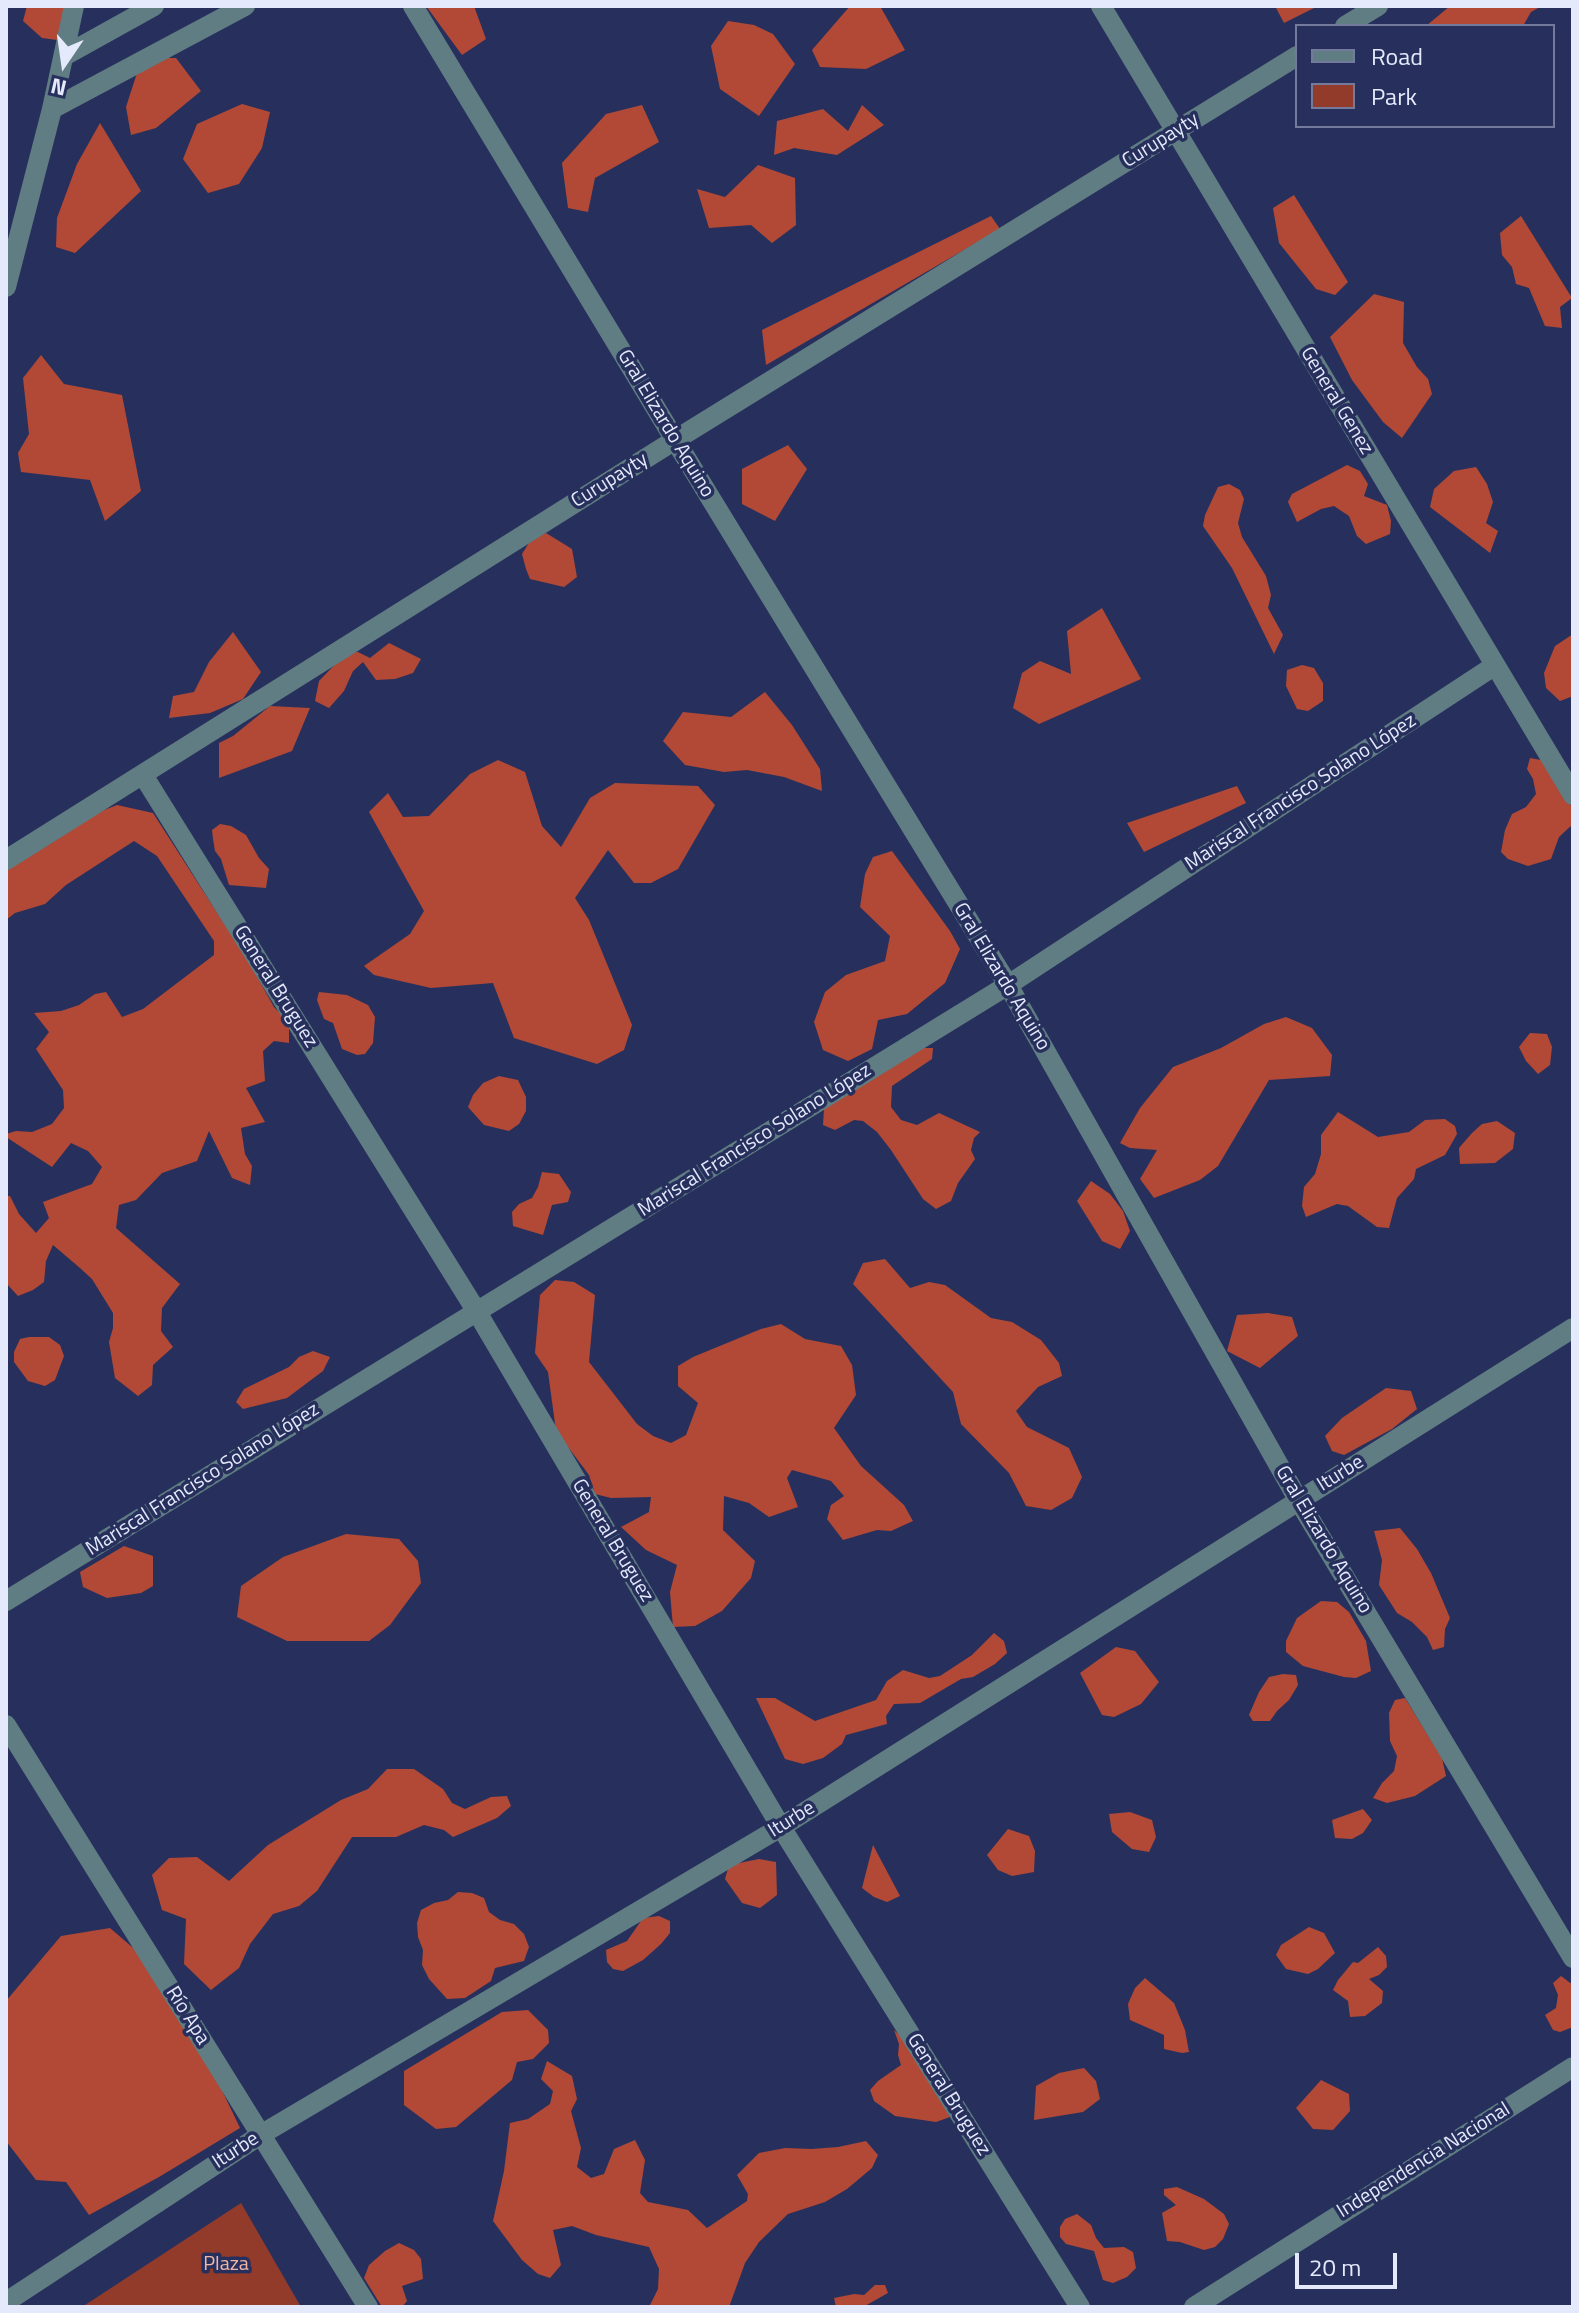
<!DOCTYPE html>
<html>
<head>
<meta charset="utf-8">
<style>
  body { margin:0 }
  #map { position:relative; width:1579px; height:2313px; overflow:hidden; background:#27305c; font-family:"Titillium Web",sans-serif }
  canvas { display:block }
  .frame { position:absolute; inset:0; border:8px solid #e4e9fb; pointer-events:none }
  .legend { position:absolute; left:1295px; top:24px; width:260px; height:104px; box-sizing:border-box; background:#27305c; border:2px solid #737a9c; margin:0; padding:10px 14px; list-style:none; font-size:24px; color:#e4e9fb }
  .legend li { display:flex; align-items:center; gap:16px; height:40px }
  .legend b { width:40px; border:2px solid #737a9c }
  .north { position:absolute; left:24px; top:24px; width:80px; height:80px; -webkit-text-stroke:6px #27305c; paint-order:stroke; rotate:193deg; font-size:22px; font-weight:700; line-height:32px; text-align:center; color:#e4e9fb }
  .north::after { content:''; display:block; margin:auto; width:28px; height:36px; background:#e4e9fb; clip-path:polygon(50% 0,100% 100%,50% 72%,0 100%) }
  .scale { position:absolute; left:1295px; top:2253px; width:102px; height:36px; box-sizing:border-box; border:4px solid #e4e9fb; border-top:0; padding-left:10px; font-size:24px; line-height:28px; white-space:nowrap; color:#e4e9fb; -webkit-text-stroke:6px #27305c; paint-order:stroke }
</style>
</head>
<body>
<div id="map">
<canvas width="1579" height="2313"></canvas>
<div class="frame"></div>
<ul class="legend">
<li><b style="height:10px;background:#5f7d83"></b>Road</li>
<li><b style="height:22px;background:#933b2a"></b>Park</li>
</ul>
<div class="north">N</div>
<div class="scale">20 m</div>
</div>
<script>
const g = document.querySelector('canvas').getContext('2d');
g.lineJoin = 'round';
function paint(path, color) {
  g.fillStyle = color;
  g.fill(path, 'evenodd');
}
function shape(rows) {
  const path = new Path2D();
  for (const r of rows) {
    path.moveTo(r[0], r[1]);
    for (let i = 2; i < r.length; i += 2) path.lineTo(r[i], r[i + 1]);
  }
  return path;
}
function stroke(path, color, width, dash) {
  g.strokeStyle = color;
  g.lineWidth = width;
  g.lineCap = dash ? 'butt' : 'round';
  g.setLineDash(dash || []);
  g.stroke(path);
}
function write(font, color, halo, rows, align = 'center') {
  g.font = font + ' "Titillium Web",sans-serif';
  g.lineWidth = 7;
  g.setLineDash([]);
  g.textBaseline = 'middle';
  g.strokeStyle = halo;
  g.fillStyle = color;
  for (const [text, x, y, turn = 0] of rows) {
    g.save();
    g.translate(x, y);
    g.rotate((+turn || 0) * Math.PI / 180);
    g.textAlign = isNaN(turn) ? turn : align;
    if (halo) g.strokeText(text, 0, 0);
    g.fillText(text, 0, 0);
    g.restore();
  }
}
paint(shape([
  [241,2203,301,2307,82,2307]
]), '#933b2a');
paint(shape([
  [27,6,76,6,57,40,42,38,23,21],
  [426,6,474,6,486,39,462,55],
  [850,6,880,6,905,50,866,69,820,67,812,50],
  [1275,6,1318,6,1284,23],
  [1450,6,1542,6,1531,12,1523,26,1426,26],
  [728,21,754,25,773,34,795,64,759,116,720,89,711,46],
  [149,58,176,58,201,91,156,128,131,135,126,107,136,76],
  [242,104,270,112,262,148,239,184,208,193,183,159,197,124],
  [642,105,659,142,595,178,588,212,568,208,562,163,606,114],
  [862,105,884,125,837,155,794,148,774,155,777,121,823,109,848,131],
  [100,123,141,191,75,253,56,247,57,218,77,164],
  [758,165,795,178,796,225,772,243,751,225,709,228,697,189,725,197],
  [1294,195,1348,282,1335,295,1316,289,1279,243,1273,208],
  [991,216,1000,229,766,365,762,330],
  [1521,216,1572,298,1560,307,1562,328,1545,326,1529,288,1516,284,1512,267,1502,255,1500,233],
  [1374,294,1404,302,1403,343,1417,367,1428,379,1432,394,1402,438,1383,422,1352,380,1330,337],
  [41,355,64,384,122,395,141,491,105,521,90,480,21,472,18,453,29,434,23,378],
  [788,445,807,469,775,521,742,504,742,469],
  [1347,465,1360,471,1368,484,1364,496,1387,505,1391,521,1390,534,1366,544,1357,536,1349,516,1334,506,1321,509,1297,522,1288,502,1292,494],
  [1476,467,1487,484,1493,502,1486,523,1498,531,1490,553,1430,507,1434,489,1454,471],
  [1229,484,1240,490,1244,499,1238,523,1242,537,1266,576,1271,595,1268,608,1283,635,1274,654,1232,568,1203,526,1205,515,1218,487],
  [546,533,572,549,577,577,564,587,530,579,526,569,522,554,532,538],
  [1102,608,1141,679,1039,724,1013,708,1022,673,1040,661,1071,674,1067,631],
  [233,632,261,672,243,699,210,713,169,718,173,696,194,692,209,662],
  [1573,634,1573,696,1560,701,1546,688,1544,673,1555,646],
  [389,643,421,659,413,673,395,679,376,680,363,662,353,671,344,691,329,708,315,701,319,681,346,653,358,652,370,658],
  [1302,665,1314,668,1323,683,1323,701,1308,711,1297,709,1286,686,1287,670],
  [765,692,792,725,820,769,822,791,784,777,747,770,724,772,685,765,663,741,683,712,731,717],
  [270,706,310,708,292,751,219,778,219,743,233,736],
  [1530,758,1541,760,1573,809,1573,824,1559,837,1551,859,1528,866,1508,859,1501,852,1505,830,1512,814,1526,807,1536,794,1533,779,1527,769],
  [498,760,525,772,542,826,561,847,590,798,615,783,698,786,715,805,678,869,651,883,634,883,608,850,575,898,589,920,632,1025,624,1050,597,1064,514,1038,493,983,431,988,374,975,364,966,410,934,424,911,369,812,388,793,403,817,429,816,470,774],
  [1237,786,1246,803,1144,852,1127,823],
  [117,805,153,813,250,964,274,1007,289,1023,289,1043,274,1041,263,1051,265,1081,246,1088,265,1122,241,1128,245,1154,252,1166,250,1185,232,1178,209,1131,197,1161,162,1173,136,1200,119,1205,116,1228,180,1284,162,1308,161,1331,173,1347,153,1365,152,1385,138,1396,115,1378,109,1342,113,1328,113,1313,92,1279,80,1268,53,1245,46,1261,44,1282,33,1290,18,1296,6,1283,6,1196,10,1196,19,1214,36,1233,49,1218,43,1202,92,1184,102,1167,88,1151,71,1143,52,1167,6,1137,6,1134,16,1131,32,1132,52,1124,64,1108,63,1090,36,1049,49,1032,34,1013,61,1011,79,1005,95,994,106,992,122,1017,143,1009,214,955,214,941,157,856,134,841,66,885,45,904,15,913,6,920,6,867,45,847,99,812],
  [220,824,231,826,246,835,259,858,269,869,266,888,229,885,221,859,215,851,213,839,212,830],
  [892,851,950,931,960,949,945,983,907,1014,878,1020,872,1049,848,1061,823,1050,814,1022,825,992,846,975,885,961,890,936,860,907,865,874,873,857],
  [319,992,347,995,368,1005,375,1017,373,1043,365,1054,357,1055,342,1049,333,1023,324,1019,317,1000],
  [1286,1017,1312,1028,1332,1055,1330,1076,1269,1080,1218,1166,1200,1180,1154,1198,1140,1179,1157,1150,1130,1148,1120,1143,1140,1108,1173,1067,1221,1048,1264,1024],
  [1530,1033,1547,1034,1552,1047,1550,1065,1538,1074,1526,1061,1519,1047],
  [912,1048,933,1048,932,1059,892,1086,891,1107,901,1120,917,1125,939,1113,980,1132,974,1138,971,1150,975,1159,958,1183,951,1201,936,1209,923,1199,891,1150,877,1132,863,1121,854,1120,835,1130,823,1125,824,1109],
  [499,1076,518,1080,526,1097,526,1111,519,1124,509,1131,484,1125,468,1107,473,1095,483,1083],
  [1338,1112,1378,1137,1409,1132,1425,1120,1445,1119,1455,1126,1457,1134,1445,1155,1416,1169,1414,1179,1397,1198,1389,1228,1377,1227,1348,1206,1337,1204,1306,1217,1302,1206,1304,1187,1315,1174,1321,1154,1321,1135],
  [1497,1121,1515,1133,1513,1149,1495,1163,1460,1164,1459,1148,1472,1133,1482,1124],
  [542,1172,559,1174,571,1192,568,1202,552,1205,543,1235,513,1226,512,1212,519,1204,532,1198,538,1187],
  [1091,1181,1110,1194,1123,1211,1130,1231,1120,1249,1102,1241,1077,1201],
  [885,1259,910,1288,929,1282,945,1285,991,1318,1012,1322,1041,1340,1059,1363,1062,1376,1038,1387,1016,1411,1027,1427,1069,1448,1082,1477,1072,1498,1051,1510,1026,1506,1009,1473,961,1424,953,1392,853,1284,863,1263],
  [555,1280,574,1282,595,1295,589,1362,637,1424,653,1436,671,1443,686,1435,698,1403,678,1386,678,1366,693,1357,761,1329,781,1324,805,1339,841,1346,852,1365,856,1395,834,1428,861,1466,904,1505,913,1521,891,1531,877,1530,843,1540,827,1519,831,1505,844,1496,831,1481,792,1470,787,1478,798,1507,769,1517,749,1503,724,1496,723,1530,755,1561,751,1578,722,1611,695,1626,673,1627,670,1592,677,1565,646,1550,621,1527,649,1512,651,1497,611,1498,595,1494,589,1475,556,1431,548,1372,535,1353,540,1295],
  [1268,1313,1292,1317,1298,1336,1260,1368,1227,1351,1237,1315],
  [29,1337,49,1337,60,1345,64,1356,55,1380,45,1386,28,1381,14,1362,14,1352,20,1339],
  [313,1351,330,1357,323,1371,287,1398,243,1409,236,1402,244,1389,289,1367,299,1357],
  [1386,1388,1411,1391,1417,1409,1392,1429,1344,1455,1332,1451,1325,1436,1342,1418],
  [1400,1528,1417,1549,1431,1573,1450,1618,1445,1629,1444,1647,1433,1650,1427,1637,1412,1622,1397,1613,1379,1585,1382,1560,1374,1531],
  [346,1534,399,1539,418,1561,421,1583,390,1625,369,1641,287,1641,237,1617,241,1586,283,1557],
  [124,1546,153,1556,153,1586,141,1593,107,1598,83,1587,80,1572],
  [1321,1601,1337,1602,1349,1612,1366,1641,1371,1671,1356,1678,1344,1677,1303,1666,1286,1652,1286,1641,1297,1618],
  [994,1633,1004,1641,1007,1653,995,1664,973,1677,961,1679,920,1703,894,1704,886,1716,887,1724,846,1735,842,1744,823,1758,803,1764,785,1759,756,1698,775,1698,815,1721,876,1700,887,1681,903,1670,929,1678,940,1676,972,1655],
  [1116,1647,1135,1651,1159,1682,1141,1704,1114,1717,1102,1715,1080,1673],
  [1283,1674,1296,1675,1298,1685,1289,1700,1277,1711,1270,1721,1253,1721,1249,1715,1259,1692,1269,1677],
  [1405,1698,1442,1758,1446,1776,1415,1796,1387,1803,1373,1798,1382,1783,1394,1771,1397,1756,1390,1741,1389,1713,1395,1700],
  [387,1769,414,1769,443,1789,452,1803,465,1809,491,1797,507,1796,511,1806,497,1818,453,1837,444,1830,424,1825,396,1837,352,1837,317,1891,299,1906,273,1914,250,1944,239,1968,211,1990,184,1964,186,1919,162,1910,152,1875,169,1858,197,1857,229,1881,268,1845,341,1800,368,1789],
  [1363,1809,1372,1820,1363,1833,1352,1839,1335,1838,1332,1820],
  [1130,1812,1152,1820,1156,1837,1149,1852,1132,1849,1112,1832,1109,1814],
  [1008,1829,1029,1836,1035,1851,1034,1872,1012,1876,998,1870,987,1855],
  [873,1845,900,1896,887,1902,874,1897,862,1888],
  [759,1859,776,1862,777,1895,760,1908,742,1903,725,1879,729,1865],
  [458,1892,472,1893,484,1898,489,1912,500,1920,514,1924,524,1934,529,1947,524,1961,495,1968,491,1981,465,1998,447,1999,429,1979,422,1965,423,1950,418,1937,417,1923,421,1910,434,1903,448,1900],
  [659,1916,670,1921,670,1933,661,1944,643,1960,623,1971,613,1969,607,1962,606,1950,627,1941,643,1918],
  [1309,1927,1324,1933,1335,1953,1318,1969,1308,1974,1286,1969,1276,1955,1281,1945],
  [110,1928,160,1971,185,2013,240,2128,159,2177,89,2215,66,2182,36,2180,6,2141,6,2001,61,1936],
  [1378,1947,1386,1956,1387,1967,1379,1975,1369,1979,1383,1991,1382,2003,1365,2016,1350,2017,1348,2001,1333,1990,1338,1980,1353,1962,1358,1963],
  [1561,1976,1573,1985,1573,2027,1560,2032,1553,2030,1545,2015,1556,2008,1558,1995,1553,1983],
  [1145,1978,1174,2003,1185,2030,1189,2052,1182,2053,1164,2049,1164,2035,1130,2020,1128,2004,1135,1988],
  [528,2010,548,2030,549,2043,533,2059,517,2062,512,2080,456,2127,436,2129,404,2105,404,2071,502,2012],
  [894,2030,907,2042,950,2117,936,2122,895,2116,874,2101,870,2090,878,2081,901,2065,898,2055,899,2044],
  [547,2061,572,2076,577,2099,571,2111,581,2148,577,2167,591,2178,604,2174,614,2149,635,2140,645,2160,640,2193,648,2202,688,2210,707,2228,747,2201,748,2194,737,2175,759,2153,785,2148,812,2149,838,2147,866,2141,878,2155,872,2168,847,2189,825,2202,788,2214,759,2242,745,2263,729,2307,649,2307,658,2289,659,2269,649,2247,596,2235,572,2226,553,2230,561,2265,550,2278,538,2274,522,2260,493,2221,504,2171,510,2123,528,2119,550,2104,553,2091,541,2079],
  [1084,2068,1096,2081,1100,2099,1083,2112,1034,2120,1036,2086,1059,2073],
  [1321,2080,1349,2094,1350,2111,1333,2130,1313,2129,1296,2108],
  [1177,2187,1204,2199,1224,2214,1229,2224,1223,2239,1215,2247,1204,2250,1180,2242,1167,2241,1162,2213,1176,2205,1164,2195,1164,2189],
  [1077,2214,1091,2225,1096,2238,1104,2248,1124,2247,1133,2252,1136,2268,1127,2277,1113,2283,1103,2280,1094,2251,1066,2244,1060,2237,1060,2227,1065,2219],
  [399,2243,414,2250,421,2259,423,2279,402,2286,407,2301,402,2307,382,2307,364,2278,369,2265,385,2251],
  [875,2285,885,2285,888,2293,863,2307,836,2307,834,2298,854,2294,864,2295]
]), '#b14936');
stroke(shape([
  [413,6,675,440,1008,985,1299,1501,1573,1958],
  [1101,6,1573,795],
  [1345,26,1378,6],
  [64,56,154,6],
  [52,109,245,6],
  [6,287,52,109,74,6],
  [143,775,477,1312,781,1827,1080,2307],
  [6,860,675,440,1297,56],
  [6,1601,1008,985,1494,666],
  [6,1725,368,2307],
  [6,2302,262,2134,781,1827,1573,1328],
  [1194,2307,1573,2067]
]), '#5f7d83', 20);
write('20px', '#e4e9fb', '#27305c', [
  ["Curupayty",1161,141,-32],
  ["General Genez",1336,401,59],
  ["Gral Elizardo Aquino",665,424,59],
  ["Curupayty",610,481,-32],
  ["Mariscal Francisco Solano López",1301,793,-33],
  ["Gral Elizardo Aquino",1001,977,59],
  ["General Bruguez",275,987,58],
  ["Mariscal Francisco Solano López",755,1141,-32],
  ["Iturbe",1341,1474,-32],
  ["Mariscal Francisco Solano López",203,1480,-32],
  ["Gral Elizardo Aquino",1323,1540,59],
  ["General Bruguez",612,1541,59],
  ["Iturbe",792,1820,-32],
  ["Río Apa",187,2016,58],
  ["General Bruguez",948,2095,58],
  ["Iturbe",236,2151,-33],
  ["Independencia Nacional",1424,2161,-32]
]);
write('20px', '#efb7ab', '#27305c', [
  ["Plaza",226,2265]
]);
</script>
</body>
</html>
